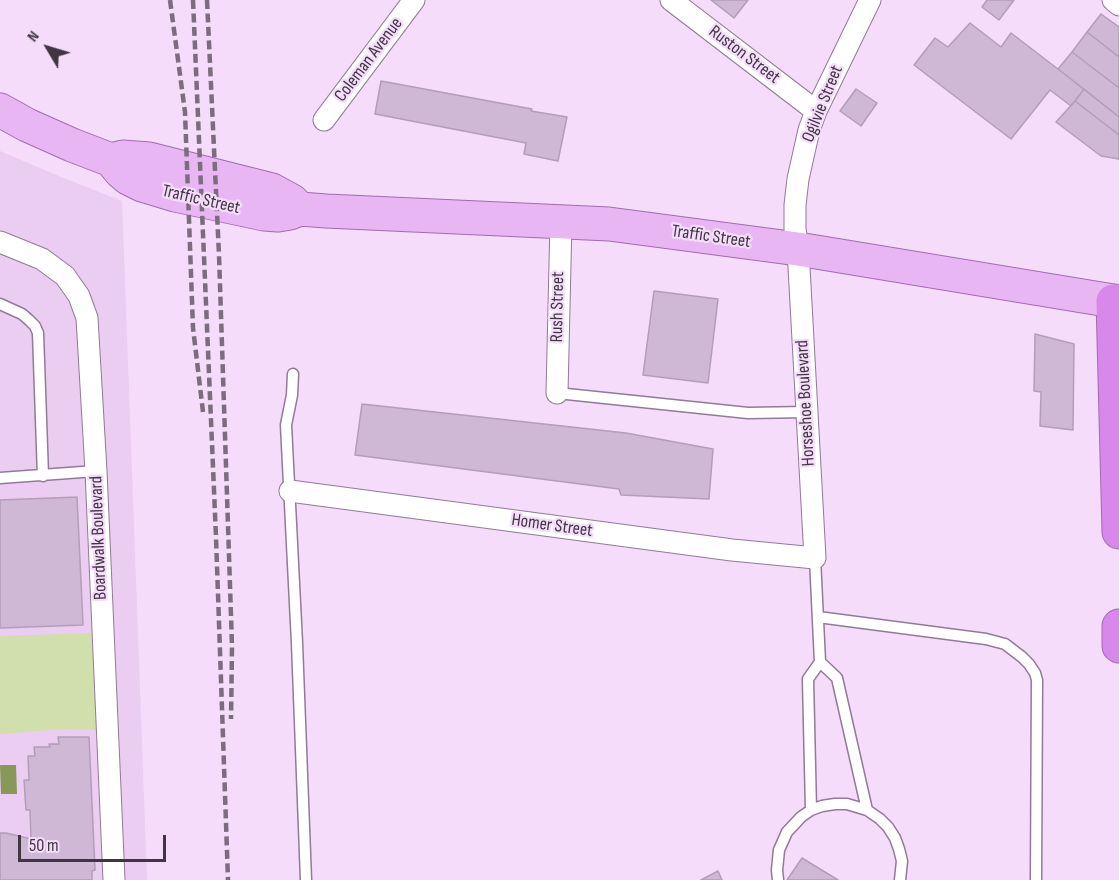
<!DOCTYPE html>
<html>
<head>
<meta charset="utf-8">
<style>
  body { margin:0 }
  #map { position:relative; width:1119px; height:880px; overflow:hidden; background:#f4dcfa; font-family:"Sofia Sans Condensed",sans-serif }
  canvas { display:block }
  .north { position:absolute; left:18px; top:18px; width:60px; height:60px; -webkit-text-stroke:4px #f4dcfa; paint-order:stroke; rotate:308deg; font-size:16px; font-weight:700; line-height:24px; text-align:center; color:#3f3641 }
  .north::after { content:''; display:block; margin:auto; width:21px; height:27px; background:#3f3641; clip-path:polygon(50% 0,100% 100%,50% 72%,0 100%) }
  .scale { position:absolute; left:18px; top:835px; width:148px; height:27px; box-sizing:border-box; border:3px solid #3f3641; border-top:0; padding-left:8px; font-size:18px; line-height:21px; white-space:nowrap; color:#3f3641; -webkit-text-stroke:4px #f4dcfa; paint-order:stroke }
</style>
</head>
<body>
<div id="map">
<canvas width="1119" height="880"></canvas>
<div class="north">N</div>
<div class="scale">50 m</div>
</div>
<script>
const g = document.querySelector('canvas').getContext('2d');
g.lineJoin = 'round';
function paint(path, color) {
  g.fillStyle = color;
  g.fill(path, 'evenodd');
}
function shape(rows) {
  const path = new Path2D();
  for (const r of rows) {
    path.moveTo(r[0], r[1]);
    for (let i = 2; i < r.length; i += 2) path.lineTo(r[i], r[i + 1]);
  }
  return path;
}
function stroke(path, color, width, dash) {
  g.strokeStyle = color;
  g.lineWidth = width;
  g.lineCap = dash ? 'butt' : 'round';
  g.setLineDash(dash || []);
  g.stroke(path);
}
function write(font, color, halo, rows, align = 'center') {
  g.font = font + ' "Sofia Sans Condensed",sans-serif';
  g.lineWidth = 4.5;
  g.setLineDash([]);
  g.textBaseline = 'middle';
  g.strokeStyle = halo;
  g.fillStyle = color;
  for (const [text, x, y, turn = 0] of rows) {
    g.save();
    g.translate(x, y);
    g.rotate((+turn || 0) * Math.PI / 180);
    g.textAlign = isNaN(turn) ? turn : align;
    if (halo) g.strokeText(text, 0, 0);
    g.fillText(text, 0, 0);
    g.restore();
  }
}
paint(shape([
  [0,151,61,177,122,201,147,880,0,880]
]), '#eacdf1');
paint(shape([
  [93,633,98,730,63,729,0,734,0,636]
]), '#d0dfab');
paint(shape([
  [0,765,16,765,17,794,1,794]
]), '#879859');
const building = shape([
  [711,0,748,0,734,18,711,0],
  [987,0,1014,0,999,20,982,7,987,0],
  [1101,14,1119,27,1119,57,1087,32,1101,14],
  [970,23,1001,47,1011,33,1084,89,1071,106,1050,90,1011,139,914,65,935,38,948,47,970,23],
  [1087,32,1119,57,1119,88,1072,52,1087,32],
  [1072,52,1119,88,1119,117,1058,69,1072,52],
  [381,81,532,109,531,111,567,117,558,161,524,154,526,143,375,114,381,81],
  [856,89,877,103,861,126,840,111,856,89],
  [1084,89,1119,117,1119,135,1075,101,1084,89],
  [1075,101,1119,135,1119,159,1101,156,1056,122,1075,101],
  [654,291,718,299,708,383,643,375,654,291],
  [1035,334,1074,344,1073,430,1040,426,1041,392,1034,391,1035,334],
  [362,404,626,433,713,449,709,499,621,495,619,489,355,455,362,404],
  [77,497,83,625,0,628,0,500,77,497],
  [58,737,89,737,95,870,92,871,92,880,0,880,0,833,6,833,31,839,30,810,26,810,24,780,29,780,28,756,35,756,34,747,50,747,49,744,59,744,58,737],
  [802,858,838,880,787,880,802,858],
  [718,871,722,880,701,880,718,871]
]);
paint(building, '#cfb8d5');
stroke(building, '#b39db9', 1.5);
const service = shape([
  [0,304,22,314,29,320,35,326,38,333,43,476],
  [293,374,292,395,286,425,297,643,306,880],
  [557,393,748,413,807,412],
  [0,478,96,471],
  [818,617,986,639,1005,644,1022,657,1029,664,1035,673,1037,680,1036,880],
  [820,662,837,678,867,810],
  [811,810,808,679,820,662,815,558],
  [778,880,777,870,779,850,787,832,801,817,811,810,822,806,835,804,847,804,867,810,880,819,888,827,895,838,899,849,902,861,900,880]
]);
const minor = shape([
  [671,0,816,111],
  [1113,0,1119,5],
  [324,120,414,0],
  [0,242,42,259,65,276,79,296,87,318,96,471,114,880],
  [557,393,561,221],
  [290,491,732,550,815,558,798,249,795,229,795,205,798,179,809,130,816,111,870,0]
]);
const primary = shape([
  [0,110,27,125,72,145,111,160,120,171,128,178,142,185,175,195,264,214,278,215,290,213,300,209,326,211,609,224,798,249,1119,302],
  [111,160,123,157,149,159,272,190,292,201,300,209]
]);
const motorway = shape([
  [1113,301,1119,532],
  [1119,626,1119,646]
]);
stroke(service, '#917b96', 13);
stroke(minor, '#917b96', 23);
stroke(primary, '#a26bb0', 35);
stroke(motorway, '#a26bb0', 35);
stroke(service, '#fff', 10);
stroke(minor, '#fff', 21);
stroke(primary, '#e8b7f3', 33);
stroke(motorway, '#d887eb', 33);
stroke(shape([
  [170,0,185,112,193,328,203,412],
  [193,0,216,537,228,880],
  [207,0,219,255,232,646,231,719]
]), '#7b6d7e', 4.5, [9, 4.5]);
write('18px', '#3f3641', '#f4dcfa', [
  ["Ruston Street",744,55,37],
  ["Coleman Avenue",369,60,-53],
  ["Ogilvie Street",823,104,-68],
  ["Traffic Street",201,200,13],
  ["Traffic Street",711,237,8],
  ["Rush Street",558,307,-89],
  ["Horseshoe Boulevard",806,403,-93],
  ["Homer Street",552,526,8],
  ["Boardwalk Boulevard",99,538,-92]
]);
</script>
</body>
</html>
